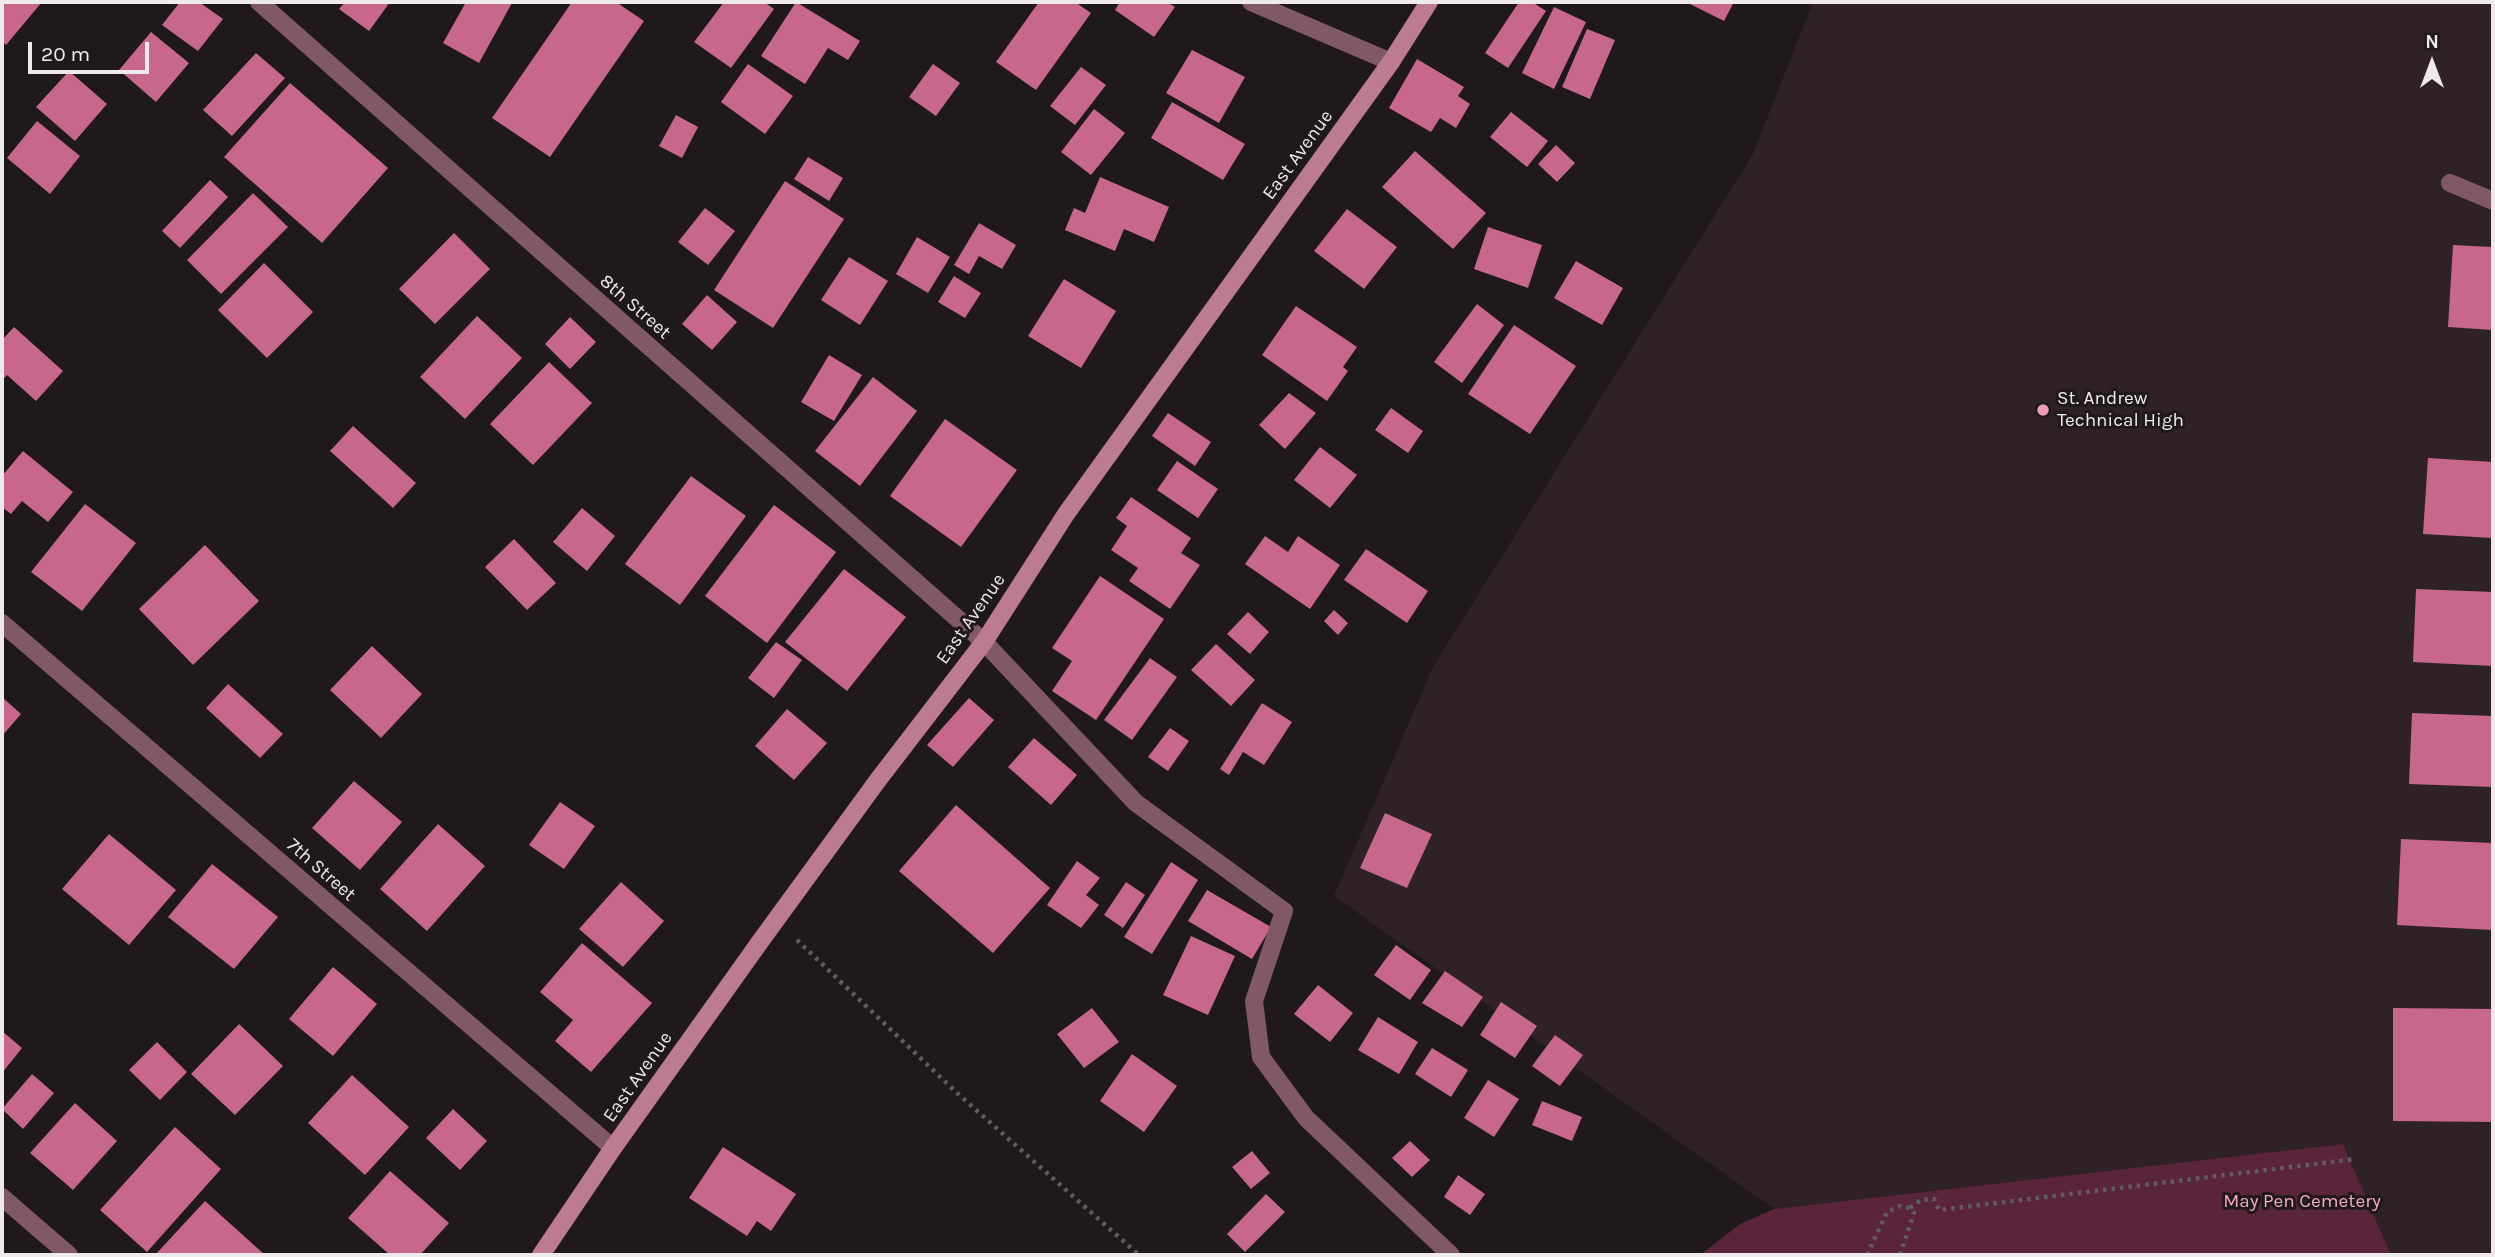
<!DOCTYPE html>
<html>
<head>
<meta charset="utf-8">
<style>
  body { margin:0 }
  #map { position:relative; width:2495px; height:1257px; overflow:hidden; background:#1f191b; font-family:Karla,sans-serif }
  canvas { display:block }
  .frame { position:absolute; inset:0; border:4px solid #eeeaeb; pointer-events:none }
  .north { position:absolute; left:2397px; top:28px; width:70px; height:70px; -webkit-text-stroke:5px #1f191b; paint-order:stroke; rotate:0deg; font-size:19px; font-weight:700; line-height:28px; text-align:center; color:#eeeaeb }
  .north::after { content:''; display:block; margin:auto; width:24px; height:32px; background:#eeeaeb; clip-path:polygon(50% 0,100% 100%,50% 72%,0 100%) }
  .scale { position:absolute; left:28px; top:42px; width:121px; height:32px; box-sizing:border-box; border:4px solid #eeeaeb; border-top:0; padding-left:9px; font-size:21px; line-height:24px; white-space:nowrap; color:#eeeaeb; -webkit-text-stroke:5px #1f191b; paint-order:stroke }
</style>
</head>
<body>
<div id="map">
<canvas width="2495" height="1257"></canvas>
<div class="frame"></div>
<div class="north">N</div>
<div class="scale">20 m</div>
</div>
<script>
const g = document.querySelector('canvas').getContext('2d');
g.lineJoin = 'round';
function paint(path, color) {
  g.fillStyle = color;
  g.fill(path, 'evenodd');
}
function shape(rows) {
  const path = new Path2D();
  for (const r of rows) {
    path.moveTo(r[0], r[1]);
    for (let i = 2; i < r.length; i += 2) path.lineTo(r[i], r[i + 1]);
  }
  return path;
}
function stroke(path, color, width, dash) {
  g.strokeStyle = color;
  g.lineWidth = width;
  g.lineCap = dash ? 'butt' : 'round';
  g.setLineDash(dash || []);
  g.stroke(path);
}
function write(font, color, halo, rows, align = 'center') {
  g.font = font + ' Karla,sans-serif';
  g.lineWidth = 6;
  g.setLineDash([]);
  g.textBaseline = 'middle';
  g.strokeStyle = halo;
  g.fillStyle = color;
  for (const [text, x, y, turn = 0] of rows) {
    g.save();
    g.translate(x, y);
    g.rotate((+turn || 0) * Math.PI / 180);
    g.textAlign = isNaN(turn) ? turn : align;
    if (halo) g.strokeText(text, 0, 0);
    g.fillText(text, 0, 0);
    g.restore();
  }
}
paint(shape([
  [1813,2,2493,2,2493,1255,2391,1255,2343,1144,1774,1209,1334,896,1433,667,1753,154]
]), '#2e2226');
paint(shape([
  [2343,1144,2391,1255,1700,1255,1740,1224,1774,1209]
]), '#5a243a');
paint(shape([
  [2,2,42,2,6,45,2,41],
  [180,2,199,2,223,19,198,51,162,25],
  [345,2,390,2,369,31,339,9],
  [466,2,512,3,479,63,443,43],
  [572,2,616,2,644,21,550,157,492,118],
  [724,2,764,2,774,9,731,68,694,42],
  [796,2,860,41,848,60,828,48,805,84,761,56],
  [1039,2,1075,2,1091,13,1036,90,996,62],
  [1120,2,1167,2,1175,7,1154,37,1115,10],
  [1519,2,1532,2,1546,11,1508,68,1485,53],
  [1686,2,1734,2,1724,21],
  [1554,7,1586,22,1554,89,1522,73],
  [1587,29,1615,40,1590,99,1562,87],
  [151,32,189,63,156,102,119,70],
  [1192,50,1245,77,1219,123,1166,93],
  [256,53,285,78,232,136,203,110],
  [1417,59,1464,87,1458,96,1470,104,1456,128,1440,118,1431,132,1389,108],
  [748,64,793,96,765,134,721,102],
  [933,64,960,83,936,116,909,97],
  [1081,67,1106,85,1075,125,1050,106],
  [69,71,107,104,75,141,36,107],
  [290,83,388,168,322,243,224,157],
  [1172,102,1245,144,1223,180,1151,138],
  [1094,109,1125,133,1091,175,1061,152],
  [1511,112,1548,141,1527,167,1490,137],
  [676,115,698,127,682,158,659,146],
  [37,121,80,156,50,194,7,158],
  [1556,145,1575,163,1557,182,1538,164],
  [1415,151,1486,213,1453,249,1382,187],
  [808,157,843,178,829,201,794,179],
  [1100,177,1169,207,1154,242,1124,229,1115,251,1065,230,1074,208,1085,213],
  [210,180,228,197,180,248,162,231],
  [785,181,844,219,773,328,714,290],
  [253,193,288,227,221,294,187,260],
  [705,208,735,231,708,265,678,242],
  [1347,209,1397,247,1364,289,1314,251],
  [979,223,1016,245,1002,269,979,256,969,274,954,265],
  [1488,227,1542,245,1528,288,1474,269],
  [454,233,490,269,435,324,399,289],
  [917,237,950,257,928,293,896,274],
  [2453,245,2493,247,2493,330,2448,327],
  [849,257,888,281,860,325,821,300],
  [1576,261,1623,288,1602,325,1554,298],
  [264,263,313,312,267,358,218,310],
  [954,276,981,293,965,318,938,302],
  [1064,279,1116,311,1081,368,1028,336],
  [707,295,737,322,712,350,682,324],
  [1477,304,1504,325,1462,383,1434,362],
  [1296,306,1357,347,1343,367,1348,371,1327,401,1262,355],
  [477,316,522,358,465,419,420,377],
  [570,317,596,342,570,369,545,344],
  [1514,325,1576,366,1530,434,1468,394],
  [14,327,63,371,36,401,7,375,2,380,2,340],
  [829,355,862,375,834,421,801,402],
  [549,362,592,403,533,465,490,424],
  [873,377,917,411,860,486,815,451],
  [1289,393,1316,413,1285,449,1259,425],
  [1391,408,1423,431,1408,453,1375,430],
  [1168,413,1211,442,1195,466,1152,436],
  [945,419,1017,470,961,547,890,496],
  [353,426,416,483,393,508,330,451],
  [1320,447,1357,475,1330,508,1294,480],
  [23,451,73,492,48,522,22,501,11,514,2,507,2,476],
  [2428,458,2493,462,2493,538,2423,534],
  [1177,461,1218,489,1198,518,1157,490],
  [691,476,746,516,680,605,625,564],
  [1131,497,1191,538,1181,553,1200,565,1170,609,1129,581,1138,568,1111,550,1127,526,1116,518],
  [85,504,136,543,82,611,31,572],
  [774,505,836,552,767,643,705,596],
  [582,508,615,536,587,571,553,542],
  [1265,536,1288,552,1298,536,1340,565,1310,609,1245,564],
  [514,539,556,583,527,610,485,567],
  [205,545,259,601,193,665,139,609],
  [1366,549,1428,591,1407,623,1344,580],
  [844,569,906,617,847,691,785,642],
  [1100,576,1164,619,1096,720,1052,691,1072,661,1052,648],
  [2416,589,2493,592,2493,666,2413,662],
  [1334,610,1348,623,1338,635,1324,621],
  [1248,612,1269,632,1250,654,1227,634],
  [776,642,802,660,774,698,748,678],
  [1216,644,1255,680,1231,706,1191,670],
  [372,646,422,694,381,738,330,690],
  [1150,658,1177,677,1132,740,1104,720],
  [228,684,283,734,260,758,206,708],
  [2,697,21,714,2,736],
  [969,698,994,720,953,767,927,745],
  [1262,703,1292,722,1264,765,1243,752,1229,775,1220,769],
  [787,709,827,743,794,780,755,746],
  [2412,713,2493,716,2493,787,2409,784],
  [1170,728,1189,741,1168,771,1148,757],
  [1034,738,1077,775,1051,805,1008,767],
  [354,781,402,822,360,870,312,828],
  [560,802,595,826,564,869,529,845],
  [956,805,1050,888,993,953,899,871],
  [1385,813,1432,834,1407,888,1360,868],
  [438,824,485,866,427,931,380,889],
  [109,834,176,890,129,945,62,889],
  [2401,839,2493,843,2493,930,2397,925],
  [1077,861,1100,878,1086,895,1099,905,1081,928,1047,905],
  [1171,862,1198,880,1152,954,1124,937],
  [212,864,278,917,234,969,168,917],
  [621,882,664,921,623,967,579,929],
  [1126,882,1145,895,1123,928,1104,915],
  [1207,890,1271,927,1252,959,1188,921],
  [1191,936,1235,956,1208,1015,1163,995],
  [582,943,652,1003,591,1072,555,1041,573,1020,540,992],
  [1396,945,1431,970,1410,1000,1374,975],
  [333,967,377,1004,333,1056,289,1019],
  [1445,971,1483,997,1462,1027,1422,1003],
  [1318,985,1353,1013,1330,1042,1294,1014],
  [1501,1002,1537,1026,1515,1058,1480,1035],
  [1092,1008,1119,1042,1084,1068,1057,1034],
  [2393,1008,2493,1009,2493,1122,2393,1121],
  [1378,1017,1418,1042,1399,1074,1358,1050],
  [239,1024,283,1066,235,1115,191,1074],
  [2,1031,22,1048,2,1073],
  [1555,1035,1583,1055,1560,1086,1532,1066],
  [157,1042,187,1072,160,1100,129,1070],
  [1432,1048,1468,1070,1451,1097,1415,1074],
  [1132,1054,1177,1086,1144,1132,1100,1101],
  [32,1074,54,1093,23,1129,2,1109],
  [352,1075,409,1127,365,1175,308,1123],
  [1488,1080,1519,1099,1494,1137,1464,1118],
  [1542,1101,1582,1117,1572,1141,1532,1125],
  [75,1103,117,1141,73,1190,30,1153],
  [453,1109,487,1141,460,1170,426,1138],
  [175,1127,221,1169,147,1252,100,1210],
  [1410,1141,1430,1160,1412,1177,1392,1158],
  [723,1147,796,1194,771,1231,757,1221,747,1236,689,1198],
  [1252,1151,1270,1173,1251,1189,1232,1167],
  [390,1171,449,1223,420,1255,390,1255,348,1218],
  [1458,1175,1485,1194,1470,1215,1444,1197],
  [1266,1194,1285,1212,1245,1252,1227,1234],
  [205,1201,265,1255,155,1255]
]), '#c6678b');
stroke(shape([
  [797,940,957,1093,1139,1255],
  [1910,1208,1921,1200,1934,1199,1939,1210,2356,1159],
  [1867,1255,1887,1212,1900,1206,1910,1208,1914,1213,1900,1255]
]), '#605b5c', 4.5, [3.5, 5]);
stroke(shape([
  [2450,183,2493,201],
  [1136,803,1284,911,1254,1001,1261,1057,1306,1118,1451,1255]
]), '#815866', 18);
stroke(shape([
  [259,2,984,642,1136,803],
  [1251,2,1391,62],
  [2,623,613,1148],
  [2,1197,69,1255]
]), '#815866', 18);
stroke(shape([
  [541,1255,613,1148,762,939,878,780,984,642,1066,514,1391,62,1429,2]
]), '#bd7b92', 18);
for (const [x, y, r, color] of [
  [2043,410,7,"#ef9ab8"]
]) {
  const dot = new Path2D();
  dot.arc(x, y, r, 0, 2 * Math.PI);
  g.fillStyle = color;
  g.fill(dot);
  stroke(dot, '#1f191b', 2.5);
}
write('19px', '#eeeaeb', '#1f191b', [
  ["East Avenue",1298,155,-54],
  ["8th Street",635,307,41],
  ["East Avenue",971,619,-55],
  ["7th Street",321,870,41],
  ["East Avenue",638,1077,-55]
]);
write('19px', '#eeeaeb', '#1f191b', [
  ["St. Andrew",2057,399],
  ["Technical High",2057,421]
], 'left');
write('19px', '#f4a9c3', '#1f191b', [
  ["May Pen Cemetery",2302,1202]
]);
</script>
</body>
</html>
